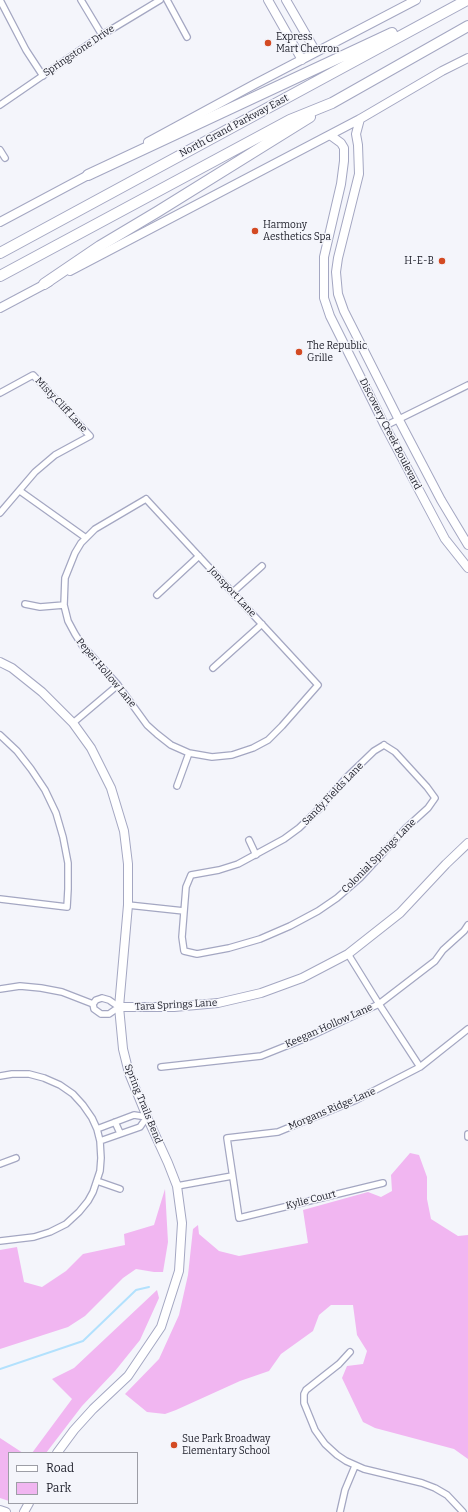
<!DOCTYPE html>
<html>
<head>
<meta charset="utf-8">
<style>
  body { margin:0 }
  #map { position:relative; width:468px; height:1512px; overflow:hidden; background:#f4f5fb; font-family:Bitter,serif }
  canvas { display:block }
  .legend { position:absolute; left:8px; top:1452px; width:130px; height:52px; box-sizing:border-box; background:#f4f5fb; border:1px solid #9d9ea6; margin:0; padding:5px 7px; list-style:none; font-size:12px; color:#1b1c27 }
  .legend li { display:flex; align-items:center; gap:8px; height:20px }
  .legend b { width:20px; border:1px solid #9d9ea6 }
</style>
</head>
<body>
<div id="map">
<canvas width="468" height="1512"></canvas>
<ul class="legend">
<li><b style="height:5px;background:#fff"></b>Road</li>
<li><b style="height:11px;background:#f1b6f1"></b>Park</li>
</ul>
</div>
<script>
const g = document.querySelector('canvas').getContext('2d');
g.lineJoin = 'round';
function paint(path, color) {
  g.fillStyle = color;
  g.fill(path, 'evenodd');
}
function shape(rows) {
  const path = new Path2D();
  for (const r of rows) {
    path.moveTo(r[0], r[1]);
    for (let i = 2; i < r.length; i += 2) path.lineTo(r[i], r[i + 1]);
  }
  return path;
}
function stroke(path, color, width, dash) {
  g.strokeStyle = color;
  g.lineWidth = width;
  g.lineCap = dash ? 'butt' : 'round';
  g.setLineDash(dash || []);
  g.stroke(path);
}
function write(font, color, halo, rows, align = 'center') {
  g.font = font + ' Bitter,serif';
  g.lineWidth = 3;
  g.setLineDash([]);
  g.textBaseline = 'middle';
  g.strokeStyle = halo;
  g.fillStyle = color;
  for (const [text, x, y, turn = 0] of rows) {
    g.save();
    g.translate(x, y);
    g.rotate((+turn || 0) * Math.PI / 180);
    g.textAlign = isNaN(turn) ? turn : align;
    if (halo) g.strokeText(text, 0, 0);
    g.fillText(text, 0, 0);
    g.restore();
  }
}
paint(shape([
  [410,1153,419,1155,427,1177,427,1199,431,1219,458,1236,468,1235,468,1459,454,1449,375,1428,363,1422,342,1378,347,1366,363,1364,367,1351,357,1335,353,1305,331,1305,319,1315,313,1331,281,1354,269,1371,240,1381,176,1410,165,1414,147,1412,125,1394,159,1359,179,1315,188,1275,193,1229,198,1225,199,1234,219,1251,239,1256,308,1243,303,1210,368,1192,381,1197,392,1191,391,1175],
  [165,1189,168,1242,163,1272,154,1272,136,1269,123,1278,85,1316,68,1327,0,1349,0,1250,17,1247,24,1282,42,1287,66,1271,83,1254,125,1245,124,1234,154,1225],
  [157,1290,159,1298,140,1340,115,1371,82,1406,46,1453,32,1453,72,1399,52,1379,74,1368],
  [0,1438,23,1453,9,1453,9,1501,0,1498]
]), '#f1b6f1');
stroke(shape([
  [0,1369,83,1341,136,1290,149,1287]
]), '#b2e1fd', 2);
const street = shape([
  [0,0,26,50,43,76],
  [81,0,102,35],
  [167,0,187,37],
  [0,105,102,35,160,0],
  [0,150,5,158],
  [0,393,33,375,90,436,55,455,35,472,0,513],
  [385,426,468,385],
  [20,491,86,538],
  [146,499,318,685,282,726,268,740,253,748,232,755,212,757,189,753,171,745,157,734,147,725,118,685,82,645,75,634,68,621,64,605,65,578,75,553,81,543,95,529,146,499],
  [233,592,262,566],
  [157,595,199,556],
  [25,604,40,607,64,605],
  [213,668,262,624],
  [73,723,118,685],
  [0,735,17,751,31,769,45,790,56,813,63,837,68,863,68,889,67,907,0,899],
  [384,745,395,752,427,787,435,798,428,808,406,828,360,878,337,898,318,911,290,926,260,939,229,948,197,954,184,951,182,937,186,887,191,875,219,870,238,864,284,839,299,828,319,809,347,777,374,751,384,745],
  [177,786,189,753],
  [249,840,256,855],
  [128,905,184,911],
  [348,954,379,1004,420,1067],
  [0,989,20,986,41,988,62,992,93,1004],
  [102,998,109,1000,119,1007,109,1014,101,1014,94,1009,93,1004,96,1000,102,998],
  [161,1067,261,1056,311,1036,379,1004,435,961,443,950,464,931,468,925],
  [0,1076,12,1074,29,1074,44,1078,60,1085,73,1094,83,1105,92,1118,97,1129,134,1115,147,1117,140,1127,100,1141],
  [115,1122,120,1133],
  [468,1134,468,1137],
  [0,1164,16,1158],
  [97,1181,120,1189],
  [383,1183,239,1218,227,1138,278,1132,356,1100,420,1067,468,1029],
  [177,1186,232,1176],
  [0,1241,34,1237,50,1232,66,1224,79,1212,88,1201,93,1192,100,1171,101,1158,100,1141,97,1129],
  [350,1352,339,1364,306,1390,304,1394,304,1403,315,1430,325,1444,337,1455,346,1461,364,1469,422,1483,435,1488,447,1495,463,1512],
  [340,1512,345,1490,355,1466]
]);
const secondary = shape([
  [268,0,302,60],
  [286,0,316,52],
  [360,119,356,134,358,145,359,174,338,258,336,272,338,294,344,311,399,420,441,500,468,545],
  [330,135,341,143,344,148,344,161,341,184,324,257,324,298,330,316,385,426,445,539,468,568],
  [148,142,255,84,416,0],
  [0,222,92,173],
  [70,271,360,119,442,71,468,58],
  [0,308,49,282],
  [0,662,12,668,42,692,73,723,91,748,111,788,124,831,128,864,128,905,119,1007,123,1049,129,1073,147,1117,168,1163,177,1186,182,1223,179,1271,161,1327,128,1376,93,1409,74,1430,57,1453],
  [119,1007,174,1007,218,1003,261,993,302,978,348,954,400,913,446,864,468,843],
  [0,1510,6,1512],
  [24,1512,29,1503]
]);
const highway = shape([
  [88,175,392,33],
  [0,253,467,0],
  [0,276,290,120,332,103,468,26],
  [44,284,100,246,157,212,310,117]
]);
stroke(street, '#a4a7c2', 8);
stroke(secondary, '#a4a7c2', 10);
stroke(highway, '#a4a7c2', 12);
stroke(street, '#fff', 5.5);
stroke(secondary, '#fff', 8);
stroke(highway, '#fff', 10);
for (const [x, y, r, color] of [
  [268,43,4,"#d34a23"],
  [255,231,4,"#d34a23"],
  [442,261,4,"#d34a23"],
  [299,352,4,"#d34a23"],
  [174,1445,4,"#d34a23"]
]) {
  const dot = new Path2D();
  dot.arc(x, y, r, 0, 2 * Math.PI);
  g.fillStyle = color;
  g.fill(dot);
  stroke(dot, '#f4f5fb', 1.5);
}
write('10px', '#1b1c27', '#f4f5fb', [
  ["Express",276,37],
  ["Mart Chevron",276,49],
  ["Harmony",263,225],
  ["Aesthetics Spa",263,237],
  ["H-E-B",434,261,"right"],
  ["The Republic",307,346],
  ["Grille",307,358],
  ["Sue Park Broadway",182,1439],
  ["Elementary School",182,1451]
], 'left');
write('10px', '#1b1c27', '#f4f5fb', [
  ["Springstone Drive",79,51,-34],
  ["North Grand Parkway East",234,126,-28],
  ["Misty Cliff Lane",61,405,47],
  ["Discovery Creek Boulevard",390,434,63],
  ["Jonsport Lane",232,592,47],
  ["Peper Hollow Lane",106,673,50],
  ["Sandy Fields Lane",333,794,-46],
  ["Colonial Springs Lane",379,856,-45],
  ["Tara Springs Lane",176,1005,-3],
  ["Keegan Hollow Lane",329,1026,-24],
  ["Spring Trails Bend",143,1104,68],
  ["Morgans Ridge Lane",332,1109,-23],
  ["Kylie Court",311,1200,-14]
]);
</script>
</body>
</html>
